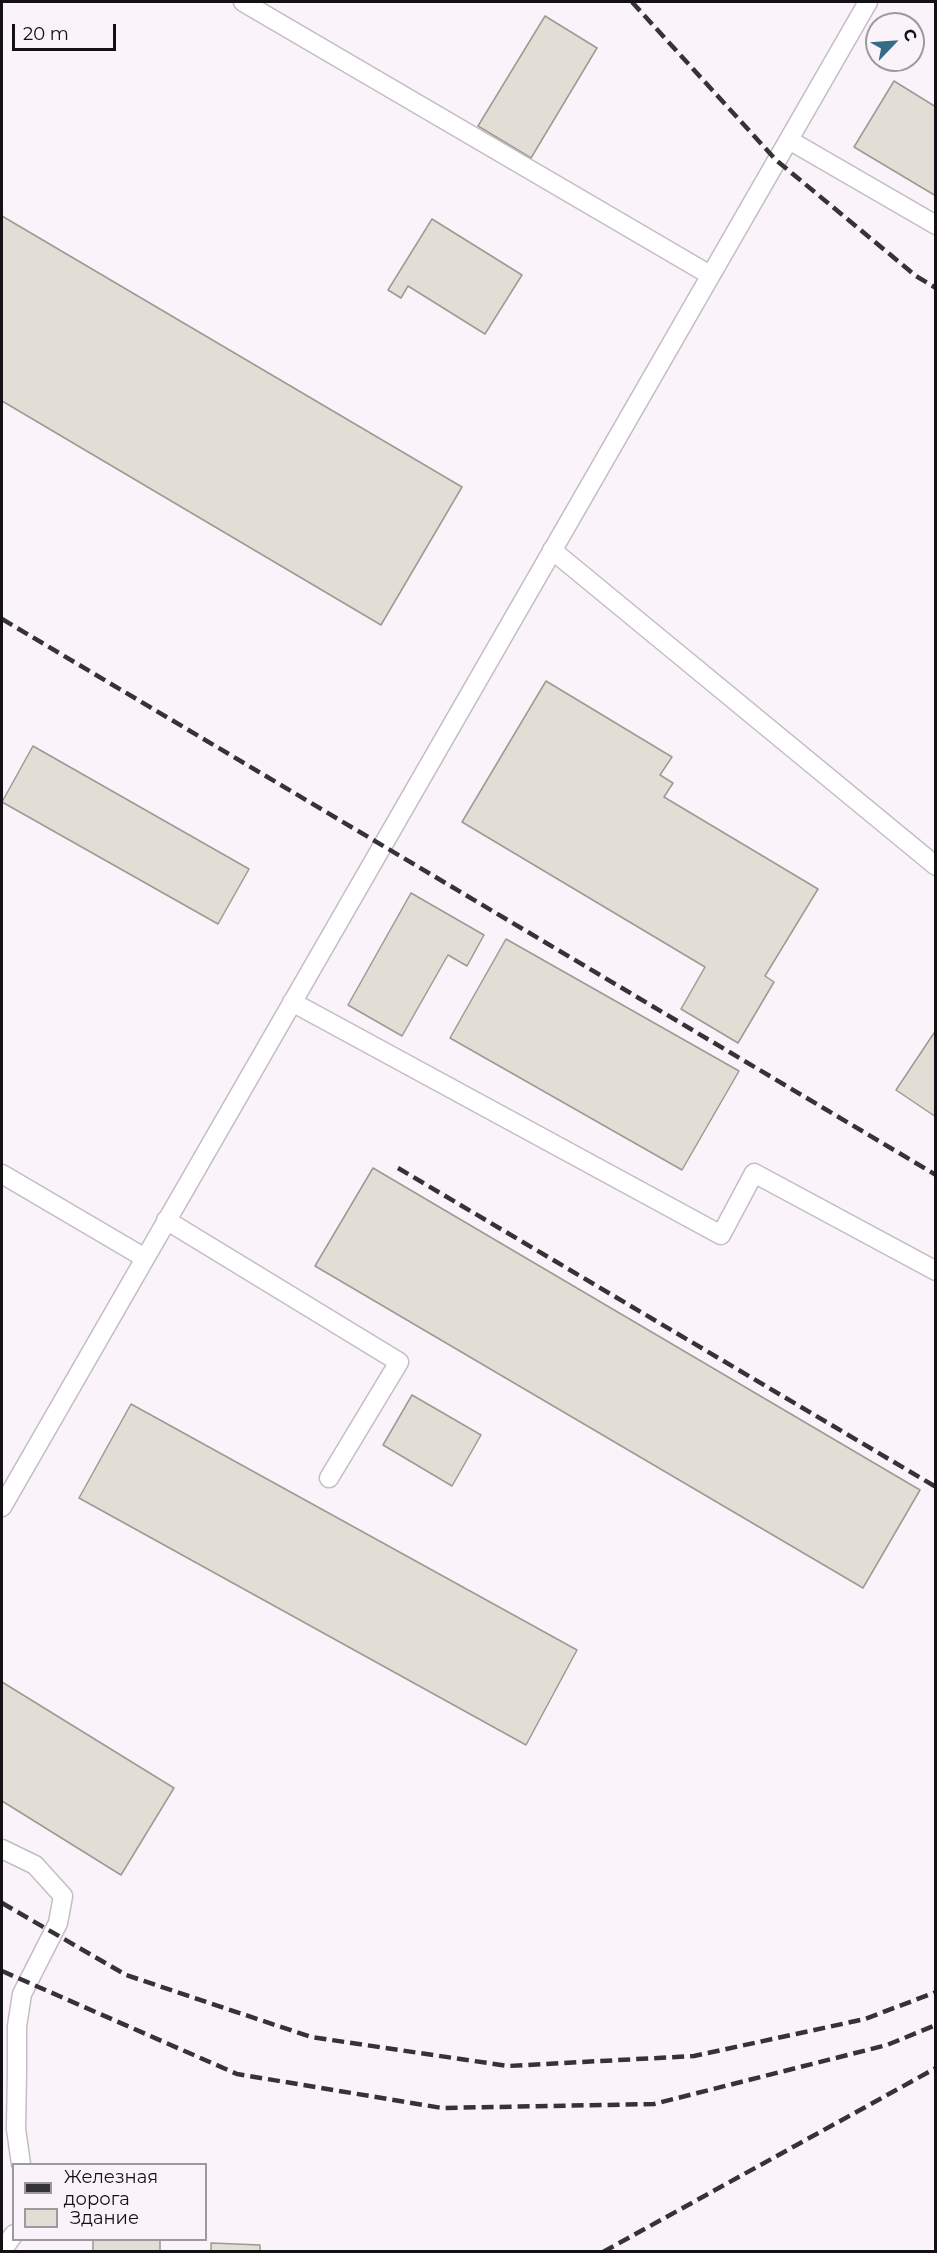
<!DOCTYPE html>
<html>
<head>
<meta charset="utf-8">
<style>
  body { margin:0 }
  #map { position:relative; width:937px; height:2253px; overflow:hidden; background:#faf3fa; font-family:Montserrat,sans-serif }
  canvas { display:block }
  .frame { position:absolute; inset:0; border:3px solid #131113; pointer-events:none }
  .legend { position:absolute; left:12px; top:2163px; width:195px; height:78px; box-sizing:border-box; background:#faf3fa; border:2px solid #9e999e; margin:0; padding:8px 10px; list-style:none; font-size:18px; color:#131113 }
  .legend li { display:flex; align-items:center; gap:12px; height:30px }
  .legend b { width:30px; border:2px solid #9e999e }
  .north { position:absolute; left:865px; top:12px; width:60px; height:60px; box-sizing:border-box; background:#faf3fa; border:2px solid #9e999e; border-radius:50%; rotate:65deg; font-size:16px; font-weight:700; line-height:24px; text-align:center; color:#131113 }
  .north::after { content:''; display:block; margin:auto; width:21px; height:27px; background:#366c87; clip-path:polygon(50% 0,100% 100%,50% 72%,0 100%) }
  .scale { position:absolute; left:12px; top:24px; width:104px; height:27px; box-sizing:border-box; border:3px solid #131113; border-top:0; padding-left:8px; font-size:18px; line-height:21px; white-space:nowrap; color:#131113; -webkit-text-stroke:4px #faf3fa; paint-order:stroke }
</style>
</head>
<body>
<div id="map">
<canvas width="937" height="2253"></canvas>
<div class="frame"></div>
<ul class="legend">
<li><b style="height:8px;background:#363336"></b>Железная дорога</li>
<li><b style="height:16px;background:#e2ddd5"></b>Здание</li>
</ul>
<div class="north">С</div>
<div class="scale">20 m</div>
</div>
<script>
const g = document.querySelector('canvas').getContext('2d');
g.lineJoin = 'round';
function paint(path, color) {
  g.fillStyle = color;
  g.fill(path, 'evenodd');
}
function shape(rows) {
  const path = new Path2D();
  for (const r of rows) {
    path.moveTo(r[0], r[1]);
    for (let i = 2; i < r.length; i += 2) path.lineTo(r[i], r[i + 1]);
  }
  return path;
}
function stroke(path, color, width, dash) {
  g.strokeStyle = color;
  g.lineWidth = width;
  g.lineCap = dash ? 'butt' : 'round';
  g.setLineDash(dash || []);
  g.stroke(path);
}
const building = shape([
  [545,16,597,48,531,158,478,126,545,16],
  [894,81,936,107,936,196,854,147,894,81],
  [2,216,462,487,381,625,2,401,2,216],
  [432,219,522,275,485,334,408,286,401,298,388,290,432,219],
  [546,681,672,757,660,775,673,783,664,797,818,889,765,976,774,982,738,1043,681,1009,705,967,462,822,546,681],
  [33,746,249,869,218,924,2,802,33,746],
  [411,893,484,935,467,966,448,955,402,1036,348,1005,411,893],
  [506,939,739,1071,682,1170,450,1038,506,939],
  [936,1030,936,1117,896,1090,936,1030],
  [373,1168,920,1490,863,1588,315,1266,373,1168],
  [412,1395,481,1435,452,1486,383,1445,412,1395],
  [131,1404,577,1650,526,1745,79,1498,131,1404],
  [2,1682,174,1788,121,1875,2,1801,2,1682],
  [93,2240,160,2240,160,2252,93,2252,93,2240],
  [211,2243,260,2245,260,2252,211,2252,211,2243]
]);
paint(building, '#e2ddd5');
stroke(building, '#9e9992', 1.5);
const service = shape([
  [243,2,710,275],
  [789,140,936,225],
  [552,550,936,866],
  [292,1002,721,1235,754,1173,936,1271],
  [2,1174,145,1258],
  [166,1220,399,1362,329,1478],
  [2,1507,868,2],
  [2,1849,35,1865,63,1896,58,1923,22,1994,17,2026,17,2071,16,2129,21,2164],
  [2,2251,14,2234]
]);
stroke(service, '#c5bdc4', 21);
stroke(service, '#fff', 18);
stroke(shape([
  [632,2,776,160,916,276,936,288],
  [2,619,936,1175],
  [398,1168,936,1487],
  [2,1903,126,1975,311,2037,508,2066,694,2056,865,2019,936,1992],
  [2,1971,237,2074,442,2108,654,2104,887,2045,936,2025],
  [603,2252,936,2068]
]), '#363336', 4.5, [12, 6]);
</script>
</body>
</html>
